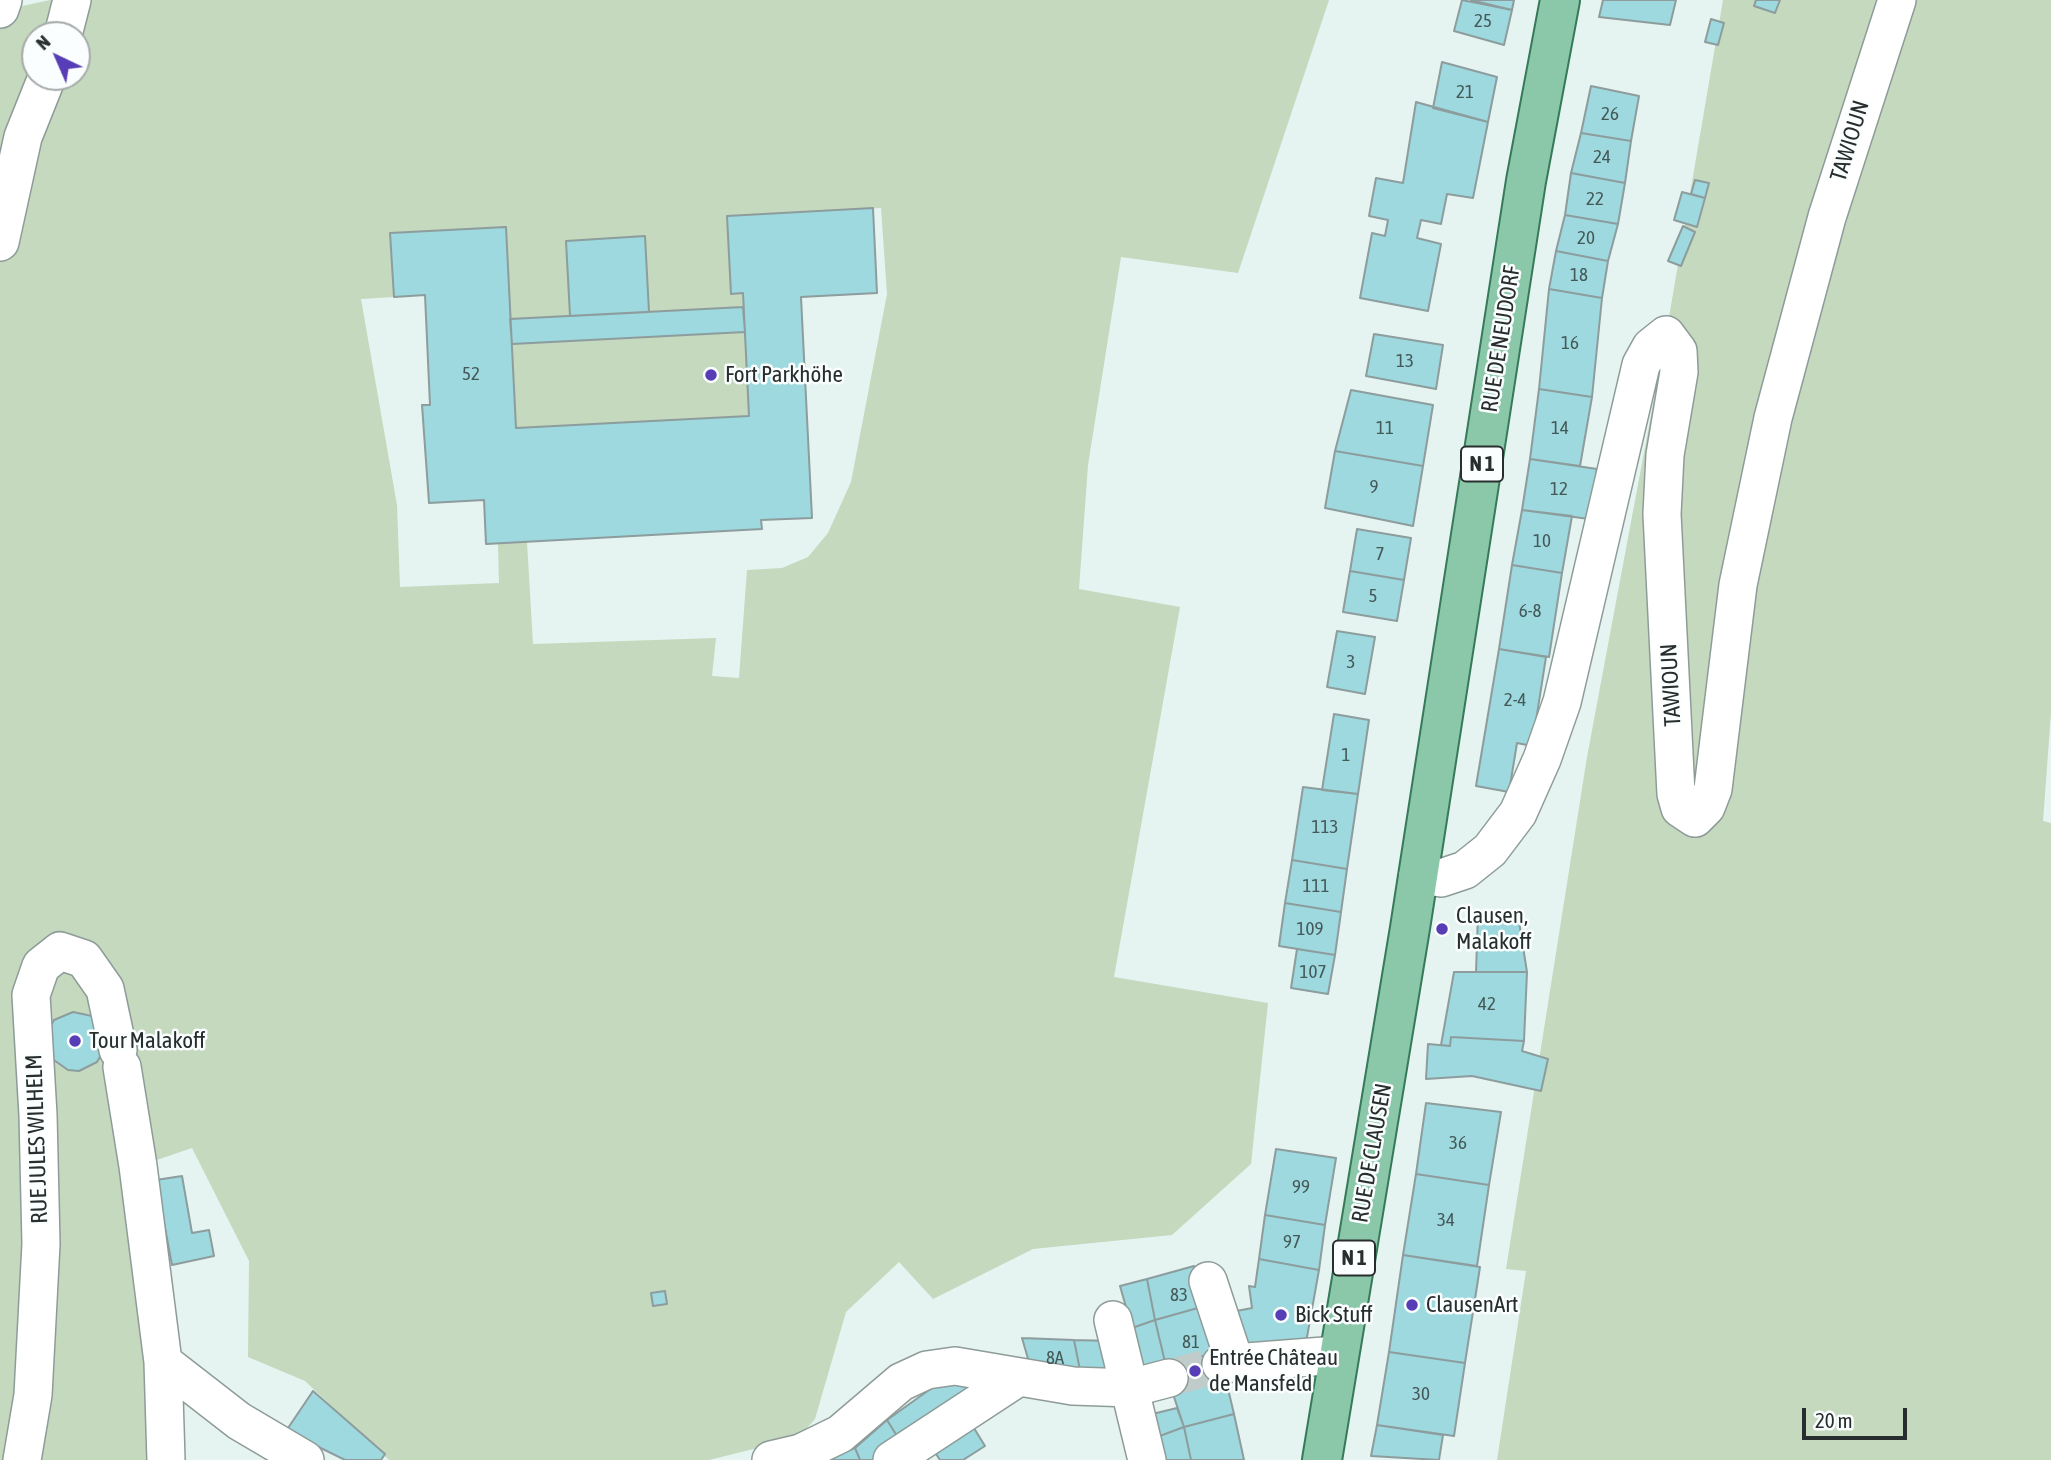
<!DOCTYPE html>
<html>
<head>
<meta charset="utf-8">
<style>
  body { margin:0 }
  #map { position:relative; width:2051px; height:1460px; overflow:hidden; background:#e5f4f1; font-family:"Asap Condensed",sans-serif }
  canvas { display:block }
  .north { position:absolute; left:21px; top:21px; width:70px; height:70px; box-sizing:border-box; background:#fbfefe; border:2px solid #a7abaa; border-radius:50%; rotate:316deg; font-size:19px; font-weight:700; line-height:28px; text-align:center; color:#282e2d }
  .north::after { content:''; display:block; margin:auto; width:24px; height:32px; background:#583eb6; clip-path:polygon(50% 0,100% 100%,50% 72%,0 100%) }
  .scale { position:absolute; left:1802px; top:1408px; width:105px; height:32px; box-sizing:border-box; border:4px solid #282e2d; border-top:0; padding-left:9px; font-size:21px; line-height:24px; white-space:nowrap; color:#282e2d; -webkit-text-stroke:5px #fbfefe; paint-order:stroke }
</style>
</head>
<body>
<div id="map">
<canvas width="2051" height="1460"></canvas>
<div class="north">N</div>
<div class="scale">20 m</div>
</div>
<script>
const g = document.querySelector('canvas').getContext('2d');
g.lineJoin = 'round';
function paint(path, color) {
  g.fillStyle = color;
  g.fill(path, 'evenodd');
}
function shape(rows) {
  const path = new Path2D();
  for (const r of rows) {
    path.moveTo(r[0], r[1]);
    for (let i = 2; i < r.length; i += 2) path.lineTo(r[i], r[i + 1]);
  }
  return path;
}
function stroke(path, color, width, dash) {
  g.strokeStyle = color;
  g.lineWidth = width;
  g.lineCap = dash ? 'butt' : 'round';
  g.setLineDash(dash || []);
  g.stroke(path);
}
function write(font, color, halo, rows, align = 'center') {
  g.font = font + ' "Asap Condensed",sans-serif';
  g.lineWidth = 5;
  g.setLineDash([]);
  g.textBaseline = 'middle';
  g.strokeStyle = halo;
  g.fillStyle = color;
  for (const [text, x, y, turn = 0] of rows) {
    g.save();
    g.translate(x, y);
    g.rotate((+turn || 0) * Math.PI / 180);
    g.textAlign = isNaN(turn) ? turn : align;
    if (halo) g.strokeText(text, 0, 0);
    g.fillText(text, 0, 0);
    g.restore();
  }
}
paint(shape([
  [50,0,1329,0,1238,273,1121,257,1088,465,1079,589,1180,607,1114,977,1268,1003,1251,1164,1172,1235,1033,1249,933,1299,899,1262,846,1312,815,1419,798,1438,709,1460,389,1460,305,1381,248,1357,249,1261,192,1148,139,1166,166,1460,0,1460,0,11],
  [35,35,77,35,77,77,35,77],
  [881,208,887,294,851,482,828,533,808,557,782,568,747,570,739,678,712,676,716,638,533,644,527,542,498,543,499,583,400,587,397,505,361,299,394,297,391,233,510,319,570,316,566,241,644,236,649,312,743,307,743,293,731,293,727,216],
  [1723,0,2051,0,2051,713,2043,821,2051,823,2051,1460,1497,1460,1526,1271,1506,1269,1587,757,1666,335],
  [745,332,749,416,516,428,512,344]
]), '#c4d9bd');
const building = shape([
  [1462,0,1512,10,1504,45,1454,31,1462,0],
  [1471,0,1514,0,1512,10,1471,0],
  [1603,0,1676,0,1670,25,1599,17,1603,0],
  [1756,0,1780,0,1775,13,1754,6,1756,0],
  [1711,19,1724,23,1718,45,1705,42,1711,19],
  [1442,62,1497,77,1488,122,1433,108,1442,62],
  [1591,86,1639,96,1631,141,1581,133,1591,86],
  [1416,102,1488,122,1473,198,1447,194,1441,224,1421,220,1417,238,1441,244,1428,311,1360,298,1372,233,1385,236,1388,220,1369,216,1376,178,1403,183,1416,102],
  [1581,133,1631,141,1625,183,1571,173,1581,133],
  [1571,173,1625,183,1618,224,1565,215,1571,173],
  [1695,180,1709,183,1705,198,1691,194,1695,180],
  [1682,192,1705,198,1697,227,1674,220,1682,192],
  [873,208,877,293,801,297,812,518,761,520,762,529,486,544,484,500,429,503,422,405,430,405,425,295,394,297,390,233,506,227,516,428,749,416,743,293,731,294,727,216,873,208],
  [1565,215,1618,224,1608,261,1556,251,1565,215],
  [1683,226,1695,232,1681,266,1668,261,1683,226],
  [645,236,649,312,570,316,566,241,645,236],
  [1556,251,1608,261,1602,298,1549,289,1556,251],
  [1549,289,1602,298,1592,397,1539,389,1549,289],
  [743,307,745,332,512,344,510,319,743,307],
  [1374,334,1443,345,1436,389,1366,376,1374,334],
  [1539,389,1592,397,1580,466,1530,459,1539,389],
  [1351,390,1433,405,1423,466,1335,451,1351,390],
  [1335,451,1423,466,1413,526,1325,508,1335,451],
  [1530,459,1597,469,1589,519,1522,510,1530,459],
  [1522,510,1572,516,1562,573,1512,565,1522,510],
  [1357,529,1411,538,1404,580,1350,571,1357,529],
  [1512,565,1562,573,1549,657,1499,649,1512,565],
  [1350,571,1404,580,1397,621,1343,612,1350,571],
  [1337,631,1375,637,1365,694,1327,687,1337,631],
  [1499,649,1546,657,1532,746,1517,743,1509,792,1476,786,1499,649],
  [1334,714,1369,720,1358,794,1322,790,1334,714],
  [1303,787,1358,794,1347,869,1292,860,1303,787],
  [1292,860,1347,869,1341,912,1285,903,1292,860],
  [1285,903,1341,912,1335,955,1279,946,1285,903],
  [1478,914,1518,915,1527,972,1476,972,1478,914],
  [1297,949,1335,955,1328,994,1291,988,1297,949],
  [1454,972,1527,972,1524,1041,1451,1037,1450,1046,1441,1045,1454,972],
  [73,1012,92,1016,102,1053,97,1062,79,1071,68,1070,51,1058,49,1029,54,1020,73,1012],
  [1451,1037,1524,1041,1522,1051,1548,1059,1541,1091,1472,1076,1426,1079,1428,1044,1450,1046,1451,1037],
  [1426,1103,1501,1112,1489,1185,1416,1174,1426,1103],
  [1276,1149,1336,1158,1325,1225,1265,1215,1276,1149],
  [1416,1174,1489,1185,1477,1266,1403,1255,1416,1174],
  [182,1176,192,1233,209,1230,214,1256,172,1265,156,1180,182,1176],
  [1265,1215,1325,1225,1319,1270,1259,1259,1265,1215],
  [1403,1255,1480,1267,1465,1363,1389,1352,1403,1255],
  [1259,1259,1319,1270,1307,1337,1299,1344,1236,1350,1226,1313,1252,1308,1249,1286,1255,1287,1259,1259],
  [1194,1266,1205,1306,1155,1320,1147,1279,1194,1266],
  [1147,1279,1155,1320,1132,1328,1120,1286,1147,1279],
  [665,1291,667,1304,653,1306,651,1293,665,1291],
  [1205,1306,1218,1352,1166,1366,1155,1320,1205,1306],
  [1155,1320,1166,1366,1145,1372,1132,1328,1155,1320],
  [1022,1338,1074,1340,1081,1375,1031,1369,1022,1338],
  [1074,1340,1111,1341,1122,1380,1081,1375,1074,1340],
  [1218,1352,1225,1376,1172,1391,1166,1366,1218,1352],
  [1389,1352,1465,1363,1454,1436,1377,1425,1389,1352],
  [1225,1376,1234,1414,1184,1427,1172,1391,1225,1376],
  [958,1377,971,1394,902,1444,887,1420,936,1385,958,1377],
  [313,1391,385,1454,381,1460,345,1460,286,1431,313,1391],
  [1177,1408,1184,1427,1149,1440,1144,1416,1177,1408],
  [1234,1414,1244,1460,1191,1460,1184,1427,1234,1414],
  [887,1420,902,1444,880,1460,860,1460,855,1448,887,1420],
  [969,1420,985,1446,963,1460,940,1460,930,1445,969,1420],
  [1377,1425,1443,1435,1439,1460,1371,1456,1377,1425],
  [1184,1427,1191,1460,1153,1460,1149,1440,1184,1427],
  [855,1448,860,1460,821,1460,855,1448]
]);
paint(building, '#9dd9de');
stroke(building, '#8d9c9d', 2);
stroke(shape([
  [1169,1378,1221,1364]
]), '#bfccca', 37, [37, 18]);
const minor = shape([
  [0,9,3,0],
  [63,35,72,0],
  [0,242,23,137,47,77],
  [1418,875,1441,878,1465,870,1490,850,1518,813,1542,759,1562,702,1641,365,1651,347,1666,335,1678,351,1679,372,1665,455,1662,514,1676,794,1680,808,1695,818,1706,807,1713,789,1738,585,1773,418,1827,217,1897,0],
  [122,1067,138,1166,163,1362,166,1460],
  [1208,1281,1235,1363],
  [1113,1320,1147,1460],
  [163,1362,239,1421,305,1460],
  [1221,1364,1337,1355],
  [22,1460,33,1395,41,1244,38,1115,31,995,41,966,60,951,84,959,105,989,118,1050],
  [771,1460,801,1453,840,1434,901,1382,927,1370,955,1366,1073,1386,1131,1388,1169,1378],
  [892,1460,1017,1378]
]);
const major = shape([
  [1322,1460,1410,928,1526,181,1560,0]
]);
stroke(minor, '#8e9c99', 40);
stroke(major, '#367a5a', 42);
stroke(minor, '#fff', 37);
stroke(major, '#8bc8aa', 38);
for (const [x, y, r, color] of [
  [711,375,7,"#583eb6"],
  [1442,929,7,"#583eb6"],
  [75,1041,7,"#583eb6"],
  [1412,1305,7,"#583eb6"],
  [1281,1315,7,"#583eb6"],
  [1195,1371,7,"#583eb6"]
]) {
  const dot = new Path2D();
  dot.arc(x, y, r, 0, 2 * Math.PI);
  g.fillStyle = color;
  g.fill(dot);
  stroke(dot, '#fbfefe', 2.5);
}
write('19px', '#455959', null, [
  ["25",1483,21],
  ["21",1465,92],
  ["26",1610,114],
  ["24",1602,157],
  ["22",1595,199],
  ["20",1586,238],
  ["18",1579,275],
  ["16",1570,343],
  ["13",1405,361],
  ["52",471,374],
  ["11",1385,428],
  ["14",1560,428],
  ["9",1374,487],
  ["12",1559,489],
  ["10",1542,541],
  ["7",1380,554],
  ["5",1373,596],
  ["6-8",1530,611],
  ["3",1351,662],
  ["2-4",1515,700],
  ["1",1346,755],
  ["113",1325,827],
  ["111",1316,886],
  ["109",1310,929],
  ["107",1313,972],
  ["42",1487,1004],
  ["36",1458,1143],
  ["99",1301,1187],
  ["34",1446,1220],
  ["97",1292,1242],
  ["83",1179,1295],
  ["81",1191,1342],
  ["8A",1055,1358],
  ["30",1421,1394]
]);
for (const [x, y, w] of [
  [1482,464,42],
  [1354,1258,42]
]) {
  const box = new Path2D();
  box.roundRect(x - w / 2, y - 17.5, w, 35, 5);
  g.fillStyle = '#fbfefe';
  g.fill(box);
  stroke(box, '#282e2d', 2);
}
write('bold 21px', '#282e2d', null, [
  ["N 1",1482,464],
  ["N 1",1354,1258]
]);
write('23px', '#282e2d', '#fbfefe', [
  ["TAWIOUN",1850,141,-73],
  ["RUE DE NEUDORF",1501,339,-81],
  ["TAWIOUN",1671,685,-93],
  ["RUE JULES WILHELM",37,1139,-92],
  ["RUE DE CLAUSEN",1372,1153,-80]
]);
write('23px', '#282e2d', '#fbfefe', [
  ["Fort Parkhöhe",725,375],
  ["Clausen,",1456,916],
  ["Malakoff",1456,942],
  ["Tour Malakoff",89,1041],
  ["ClausenArt",1426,1305],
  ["Bick Stuff",1295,1315],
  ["Entrée Château",1209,1358],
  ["de Mansfeld",1209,1384]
], 'left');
</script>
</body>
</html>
